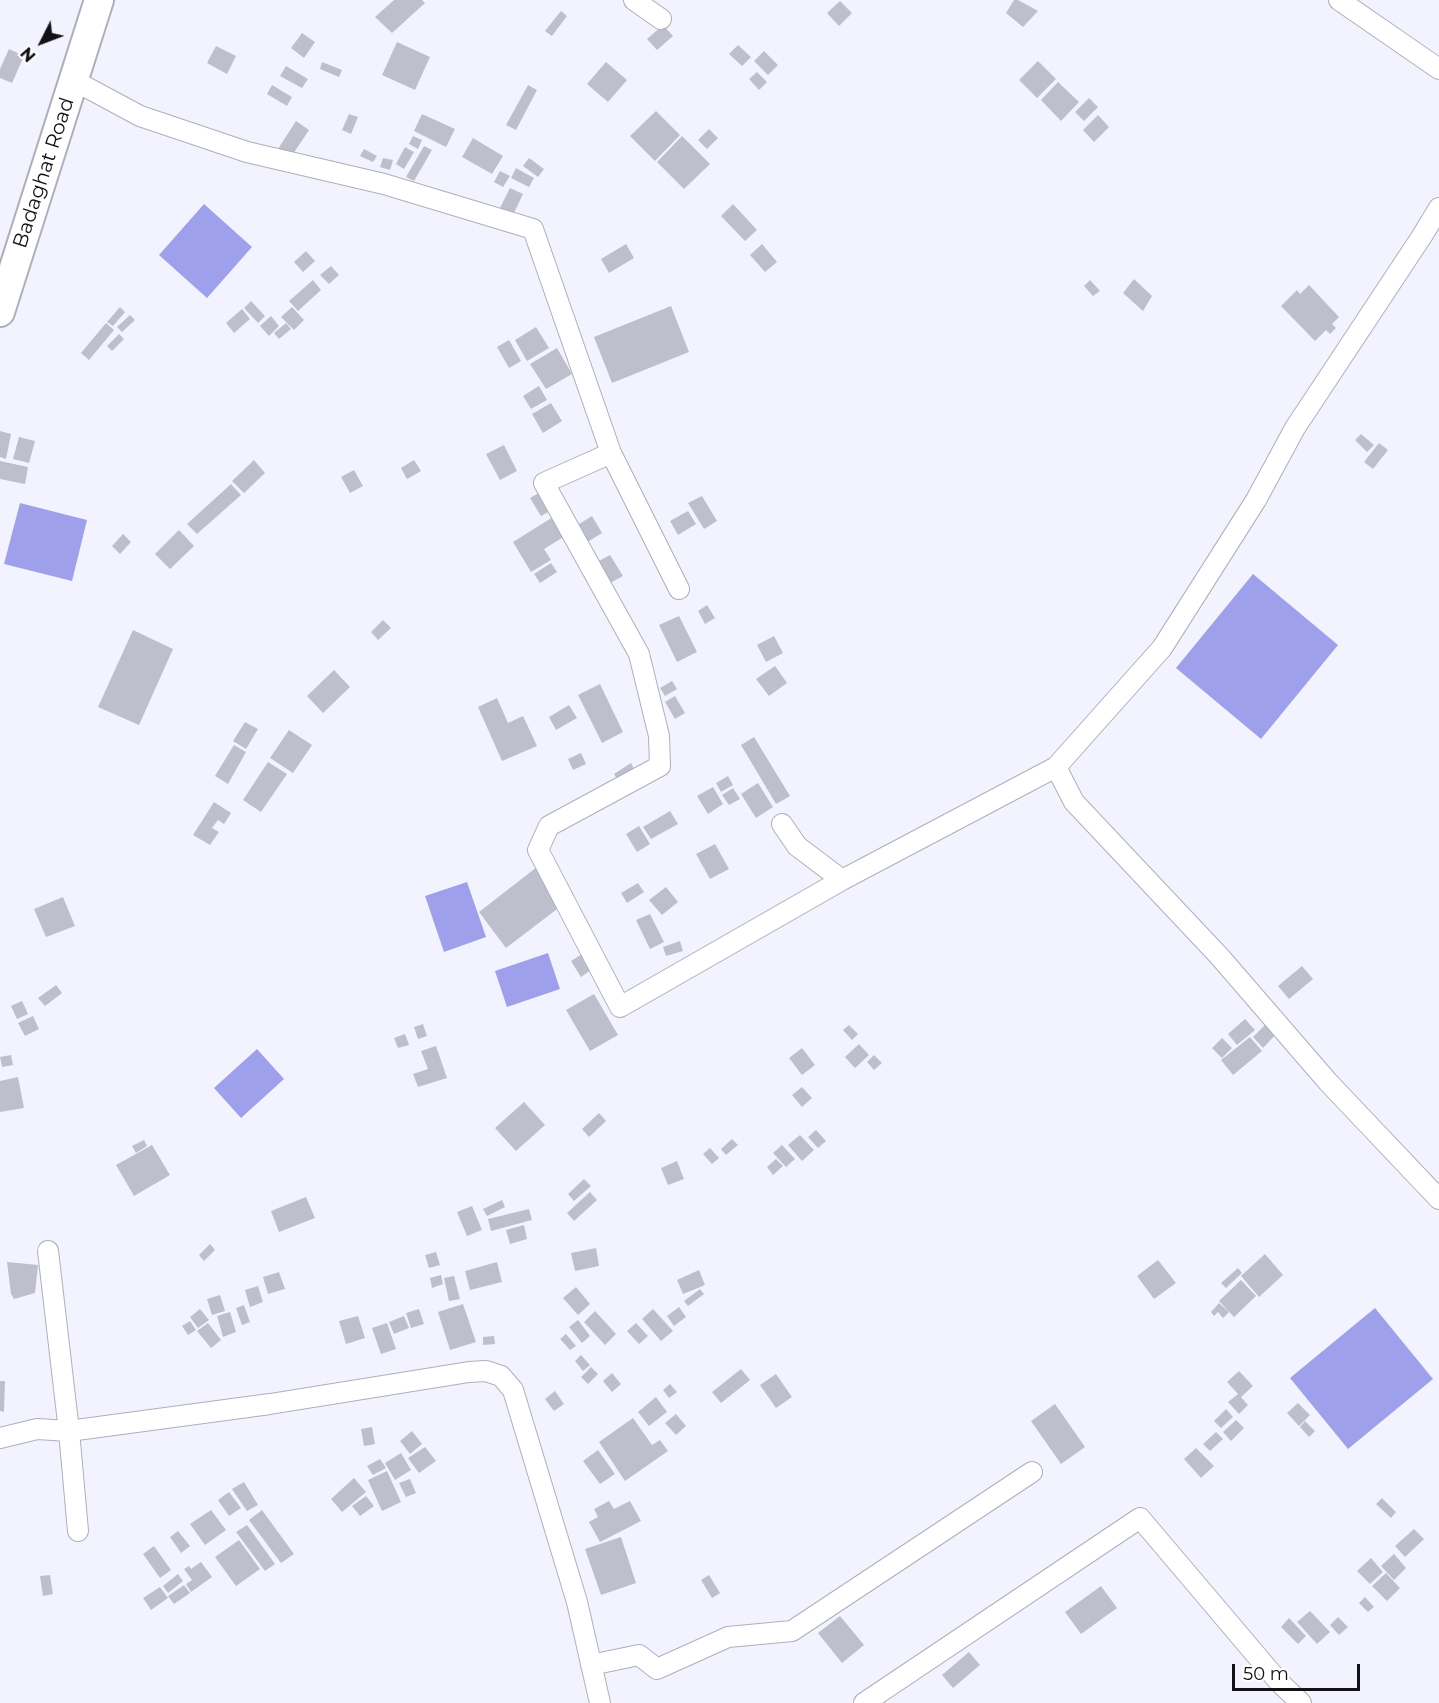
<!DOCTYPE html>
<html>
<head>
<meta charset="utf-8">
<style>
  body { margin:0 }
  #map { position:relative; width:1439px; height:1703px; overflow:hidden; background:#f3f3ff; font-family:Montserrat,sans-serif }
  canvas { display:block }
  .north { position:absolute; left:12px; top:12px; width:60px; height:60px; -webkit-text-stroke:4px #fff; paint-order:stroke; rotate:228deg; font-size:16px; font-weight:700; line-height:24px; text-align:center; color:#111116 }
  .north::after { content:''; display:block; margin:auto; width:21px; height:27px; background:#111116; clip-path:polygon(50% 0,100% 100%,50% 72%,0 100%) }
  .scale { position:absolute; left:1232px; top:1664px; width:128px; height:27px; box-sizing:border-box; border:3px solid #111116; border-top:0; padding-left:8px; font-size:18px; line-height:21px; white-space:nowrap; color:#111116; -webkit-text-stroke:4px #fff; paint-order:stroke }
</style>
</head>
<body>
<div id="map">
<canvas width="1439" height="1703"></canvas>
<div class="north">N</div>
<div class="scale">50 m</div>
</div>
<script>
const g = document.querySelector('canvas').getContext('2d');
g.lineJoin = 'round';
function paint(path, color) {
  g.fillStyle = color;
  g.fill(path, 'evenodd');
}
function shape(rows) {
  const path = new Path2D();
  for (const r of rows) {
    path.moveTo(r[0], r[1]);
    for (let i = 2; i < r.length; i += 2) path.lineTo(r[i], r[i + 1]);
  }
  return path;
}
function stroke(path, color, width, dash) {
  g.strokeStyle = color;
  g.lineWidth = width;
  g.lineCap = dash ? 'butt' : 'round';
  g.setLineDash(dash || []);
  g.stroke(path);
}
function write(font, color, halo, rows, align = 'center') {
  g.font = font + ' Montserrat,sans-serif';
  g.lineWidth = 4.5;
  g.setLineDash([]);
  g.textBaseline = 'middle';
  g.strokeStyle = halo;
  g.fillStyle = color;
  for (const [text, x, y, turn = 0] of rows) {
    g.save();
    g.translate(x, y);
    g.rotate((+turn || 0) * Math.PI / 180);
    g.textAlign = isNaN(turn) ? turn : align;
    if (halo) g.strokeText(text, 0, 0);
    g.fillText(text, 0, 0);
    g.restore();
  }
}
paint(shape([
  [204,204,252,247,207,298,159,255],
  [20,503,87,520,72,581,4,564],
  [1253,574,1338,645,1261,739,1176,668],
  [467,882,486,937,444,952,425,896],
  [548,953,560,989,507,1007,495,971],
  [257,1049,284,1079,241,1118,214,1088],
  [1375,1308,1433,1379,1348,1449,1290,1378]
]), '#9fa0ec');
paint(shape([
  [394,0,422,0,425,3,392,33,375,17],
  [1014,0,1018,0,1038,11,1023,27,1006,13],
  [840,1,852,13,839,26,827,13],
  [561,11,567,16,552,36,545,31],
  [663,25,673,36,657,50,647,39],
  [302,33,315,42,304,58,291,48],
  [397,42,430,57,415,90,382,75],
  [738,45,751,57,742,66,729,54],
  [216,46,236,56,227,74,207,63],
  [9,49,24,56,12,83,0,78,0,69],
  [764,51,778,65,768,75,754,61],
  [1038,61,1056,79,1037,98,1019,80],
  [322,62,342,70,339,77,320,69],
  [606,62,627,80,608,102,587,84],
  [286,66,308,79,302,88,280,76],
  [757,72,767,82,759,90,749,79],
  [1058,82,1079,102,1061,121,1041,100],
  [272,85,292,97,287,106,267,94],
  [528,85,537,90,516,130,506,125],
  [1089,98,1098,107,1084,121,1075,112],
  [656,111,680,135,655,161,630,136],
  [349,114,358,117,351,134,342,130],
  [422,114,455,129,446,147,414,131],
  [1098,115,1109,127,1094,142,1083,130],
  [296,121,309,130,291,157,278,149],
  [709,129,718,138,707,149,698,140],
  [413,136,422,140,418,149,409,144],
  [682,136,710,164,684,189,657,162],
  [473,138,503,156,492,174,462,157],
  [424,146,432,150,414,181,406,177],
  [405,147,414,152,404,169,396,164],
  [364,149,377,156,373,162,360,156],
  [383,158,393,160,390,170,380,167],
  [529,158,544,169,538,177,523,166],
  [516,168,534,178,529,187,511,178],
  [500,171,510,176,503,187,494,182],
  [510,188,523,194,513,215,500,208],
  [733,204,757,230,745,241,721,216],
  [626,244,634,258,609,273,601,259],
  [762,244,777,262,765,272,750,255],
  [306,251,315,261,303,272,294,262],
  [331,266,339,275,329,284,320,275],
  [1134,279,1152,296,1143,311,1123,293],
  [313,280,321,290,298,311,289,301],
  [1090,280,1100,291,1093,296,1084,286],
  [1309,285,1339,317,1332,324,1336,328,1330,334,1326,330,1315,341,1281,306,1297,290,1300,294],
  [251,301,265,316,258,323,244,308],
  [671,306,689,352,612,383,594,337],
  [120,307,125,312,113,326,107,322],
  [292,307,304,320,294,330,281,317],
  [242,309,250,319,234,333,226,323],
  [130,315,135,320,122,332,117,327],
  [271,316,279,326,269,336,260,326],
  [106,323,114,330,89,360,81,353],
  [286,323,291,329,279,339,274,333],
  [536,327,549,348,527,361,515,340],
  [119,334,124,339,112,351,107,346],
  [509,340,521,361,509,368,497,347],
  [557,348,572,374,546,389,530,364],
  [539,386,547,400,531,409,523,396],
  [551,403,562,421,543,433,532,414],
  [0,431,11,434,6,459,0,457],
  [1361,434,1374,445,1367,452,1355,440],
  [19,437,35,441,29,463,13,459],
  [1379,443,1388,450,1373,469,1364,462],
  [504,445,517,471,500,480,486,454],
  [254,460,265,473,244,493,232,481],
  [414,460,421,471,407,479,401,468],
  [0,461,28,467,25,484,0,479],
  [354,470,363,486,350,493,341,477],
  [231,484,241,495,197,534,187,524],
  [539,493,550,511,541,516,530,498],
  [702,496,717,521,704,529,688,503],
  [688,511,696,524,678,535,670,521],
  [592,516,602,533,586,543,576,526],
  [553,517,565,536,544,549,551,560,531,572,513,542],
  [179,530,194,546,170,569,155,554],
  [123,534,131,542,120,554,112,546],
  [610,555,623,576,610,583,597,562],
  [551,563,557,572,540,583,534,574],
  [707,605,715,618,705,624,698,611],
  [679,616,697,652,677,662,659,625],
  [383,620,391,628,378,640,371,632],
  [133,630,173,649,139,725,98,707],
  [774,636,783,653,766,662,757,645],
  [775,666,787,683,769,696,756,679],
  [334,670,350,687,323,713,307,696],
  [672,681,677,689,665,696,660,688],
  [600,684,623,732,602,743,578,695],
  [675,696,685,713,675,719,665,702],
  [497,698,508,723,523,716,537,746,502,761,478,707],
  [569,705,577,718,556,730,549,717],
  [245,722,258,729,246,749,233,741],
  [289,730,312,745,293,773,270,758],
  [754,737,790,796,776,804,741,745],
  [234,745,246,752,228,784,215,776],
  [581,753,586,764,573,770,568,759],
  [268,762,287,774,261,812,243,800],
  [631,763,635,771,618,781,614,774],
  [728,776,733,785,721,792,716,783],
  [758,783,773,807,756,818,741,794],
  [713,787,723,804,708,814,697,796],
  [733,788,740,799,729,805,722,795],
  [214,802,231,813,224,824,218,820,212,828,219,832,210,845,193,835],
  [670,811,678,824,651,839,643,827],
  [639,826,650,844,637,852,626,834],
  [715,844,729,869,710,879,696,854],
  [537,867,565,903,506,948,479,912],
  [638,883,644,892,627,903,621,893],
  [666,887,678,902,662,915,649,900],
  [63,897,75,926,46,937,34,909],
  [650,914,664,942,650,949,636,920],
  [680,941,683,951,666,956,663,947],
  [582,954,591,970,581,977,571,961],
  [1302,966,1313,979,1289,999,1278,986],
  [56,985,62,993,45,1006,38,998],
  [594,994,618,1035,590,1051,566,1010],
  [22,1001,28,1014,17,1019,11,1006],
  [33,1016,39,1029,25,1036,18,1023],
  [1245,1019,1255,1030,1237,1045,1228,1034],
  [1270,1020,1280,1030,1263,1048,1253,1037],
  [423,1024,427,1036,418,1039,414,1027],
  [849,1025,858,1034,852,1040,843,1030],
  [405,1034,409,1045,398,1048,394,1038],
  [1250,1037,1262,1051,1233,1075,1221,1060],
  [1222,1038,1232,1048,1222,1058,1212,1048],
  [859,1044,869,1055,855,1068,845,1057],
  [436,1046,447,1078,418,1087,413,1074,428,1069,421,1051],
  [802,1048,815,1065,802,1075,789,1058],
  [11,1055,13,1065,2,1067,0,1057],
  [874,1055,882,1063,874,1070,867,1062],
  [18,1077,24,1108,0,1112,0,1081],
  [802,1087,812,1098,802,1107,792,1095],
  [524,1102,545,1125,516,1151,495,1128],
  [599,1113,606,1121,589,1137,582,1129],
  [816,1130,826,1141,818,1148,808,1137],
  [800,1135,814,1150,802,1161,788,1145],
  [732,1139,738,1145,726,1155,721,1149],
  [144,1140,147,1146,136,1153,132,1146],
  [152,1145,170,1175,134,1196,116,1165],
  [782,1145,795,1159,786,1167,773,1153],
  [710,1148,719,1158,712,1164,703,1154],
  [776,1159,783,1166,773,1175,767,1167],
  [677,1161,684,1179,668,1185,661,1168],
  [584,1179,591,1186,574,1201,568,1194],
  [590,1192,597,1200,574,1221,567,1213],
  [306,1197,315,1218,279,1232,271,1211],
  [502,1200,505,1207,487,1216,483,1209],
  [472,1206,482,1230,467,1236,457,1212],
  [529,1209,532,1220,491,1231,488,1219],
  [524,1225,527,1239,510,1244,506,1230],
  [210,1244,215,1250,204,1261,199,1255],
  [596,1248,599,1266,575,1271,571,1253],
  [436,1252,440,1265,429,1268,425,1255],
  [1265,1254,1283,1275,1259,1297,1241,1276],
  [1158,1260,1176,1283,1154,1299,1137,1276],
  [7,1262,38,1265,35,1293,14,1299,11,1294],
  [497,1262,502,1282,470,1290,465,1271],
  [1238,1268,1242,1273,1226,1288,1221,1283],
  [699,1270,705,1285,683,1294,677,1280],
  [279,1272,285,1289,268,1294,263,1277],
  [441,1275,443,1284,432,1288,430,1278],
  [454,1276,460,1299,449,1301,444,1278],
  [1241,1280,1256,1296,1234,1317,1219,1301],
  [258,1286,263,1302,250,1307,245,1290],
  [576,1287,590,1304,578,1315,563,1298],
  [700,1289,704,1294,688,1306,684,1301],
  [220,1295,225,1311,212,1315,207,1299],
  [1219,1303,1229,1312,1223,1318,1218,1312,1214,1316,1211,1312],
  [463,1304,476,1342,450,1350,438,1312],
  [244,1305,250,1322,242,1325,236,1308],
  [679,1307,686,1317,674,1326,667,1316],
  [200,1309,209,1320,198,1328,190,1317],
  [419,1309,424,1324,411,1328,406,1313],
  [653,1309,673,1331,661,1341,642,1319],
  [595,1311,616,1334,605,1345,584,1322],
  [230,1312,236,1332,223,1337,217,1316],
  [358,1316,365,1338,346,1344,339,1321],
  [404,1316,409,1328,394,1334,389,1322],
  [578,1320,590,1336,582,1343,569,1327],
  [190,1321,196,1330,188,1335,182,1326],
  [208,1323,221,1340,211,1348,197,1331],
  [387,1323,396,1349,381,1354,372,1328],
  [636,1323,648,1336,639,1344,627,1331],
  [566,1334,576,1346,570,1350,560,1339],
  [494,1336,495,1344,483,1345,483,1337],
  [581,1355,590,1365,583,1371,575,1361],
  [591,1367,598,1374,588,1384,581,1377],
  [741,1369,750,1380,721,1403,712,1392],
  [1239,1371,1253,1386,1241,1397,1248,1405,1239,1414,1228,1402,1238,1394,1227,1382],
  [612,1373,621,1384,612,1392,603,1381],
  [776,1374,792,1397,776,1408,760,1385],
  [0,1381,5,1381,4,1412,0,1411],
  [670,1384,677,1392,669,1398,663,1390],
  [555,1391,564,1404,554,1411,545,1399],
  [656,1397,667,1412,649,1426,638,1412],
  [1298,1403,1310,1415,1299,1426,1287,1413],
  [1055,1404,1085,1447,1061,1464,1031,1421],
  [1226,1409,1233,1417,1221,1428,1214,1421],
  [676,1414,686,1426,676,1435,665,1423],
  [633,1418,652,1445,660,1440,668,1451,625,1481,599,1442],
  [1236,1420,1244,1428,1231,1441,1223,1432],
  [1305,1421,1315,1431,1309,1437,1300,1427],
  [372,1427,375,1444,364,1446,361,1429],
  [412,1431,422,1444,410,1454,400,1441],
  [1216,1432,1223,1439,1210,1451,1203,1444],
  [425,1447,436,1461,419,1473,408,1458],
  [1196,1448,1214,1466,1201,1478,1184,1459],
  [598,1450,615,1474,600,1484,583,1461],
  [401,1453,411,1470,395,1480,385,1463],
  [380,1459,386,1468,373,1475,367,1466],
  [387,1471,401,1502,382,1511,368,1480],
  [354,1478,366,1492,342,1512,331,1499],
  [410,1479,416,1493,406,1497,399,1483],
  [244,1482,258,1505,247,1511,232,1489],
  [229,1492,241,1508,229,1516,218,1500],
  [366,1496,374,1506,360,1516,352,1506],
  [1382,1498,1396,1512,1391,1518,1376,1504],
  [609,1501,614,1509,630,1501,641,1521,600,1542,589,1522,598,1517,594,1509],
  [211,1510,226,1530,205,1545,190,1524],
  [262,1510,294,1554,281,1563,249,1520],
  [247,1525,275,1564,265,1571,236,1532],
  [1414,1529,1424,1539,1405,1557,1395,1546],
  [178,1531,190,1546,181,1553,170,1537],
  [621,1537,636,1583,601,1595,585,1549],
  [239,1540,260,1569,236,1586,215,1557],
  [154,1546,171,1570,160,1578,143,1554],
  [1394,1554,1406,1568,1394,1580,1381,1566],
  [1371,1558,1383,1572,1370,1584,1357,1571],
  [201,1562,212,1577,191,1592,186,1584,192,1580,184,1569,189,1566,191,1569],
  [1386,1573,1400,1588,1387,1601,1372,1586],
  [178,1574,183,1581,168,1593,163,1586],
  [50,1575,53,1594,43,1596,40,1576],
  [709,1575,720,1593,712,1598,701,1580],
  [184,1585,190,1593,174,1604,168,1596],
  [1101,1586,1117,1608,1081,1634,1065,1612],
  [160,1587,168,1598,151,1610,143,1598],
  [1365,1597,1374,1607,1368,1612,1359,1603],
  [1310,1611,1330,1632,1317,1644,1297,1622],
  [840,1616,864,1645,842,1663,818,1633],
  [1338,1617,1348,1627,1339,1635,1330,1625],
  [1289,1618,1306,1636,1298,1644,1281,1627],
  [969,1652,980,1665,953,1688,942,1675]
]), '#bebfcd');
const street = shape([
  [634,0,661,19],
  [1339,0,1439,69],
  [73,80,140,116,247,152,384,184,533,229,611,453,679,589],
  [611,453,544,483,639,654,659,736,660,766,549,826,538,850,620,1007,842,880],
  [1056,767,1162,648,1256,500,1295,428,1422,236,1439,208],
  [782,824,797,846,842,880,1056,767,1074,802,1220,957,1328,1082,1439,1199],
  [48,1251,69,1431,78,1531],
  [0,1438,37,1429,69,1431,270,1404,469,1372,486,1371,501,1376,513,1390,577,1602,600,1703],
  [591,1665,639,1655,657,1669,728,1637,792,1631,1032,1472],
  [864,1703,1140,1518,1279,1682,1301,1703]
]);
const secondary = shape([
  [0,312,99,0]
]);
stroke(street, '#aeafbc', 22);
stroke(secondary, '#aeafbc', 32);
stroke(street, '#fff', 20);
stroke(secondary, '#fff', 28);
write('20px', '#111116', '#fff', [
  ["Badaghat Road",44,173,-72]
]);
</script>
</body>
</html>
